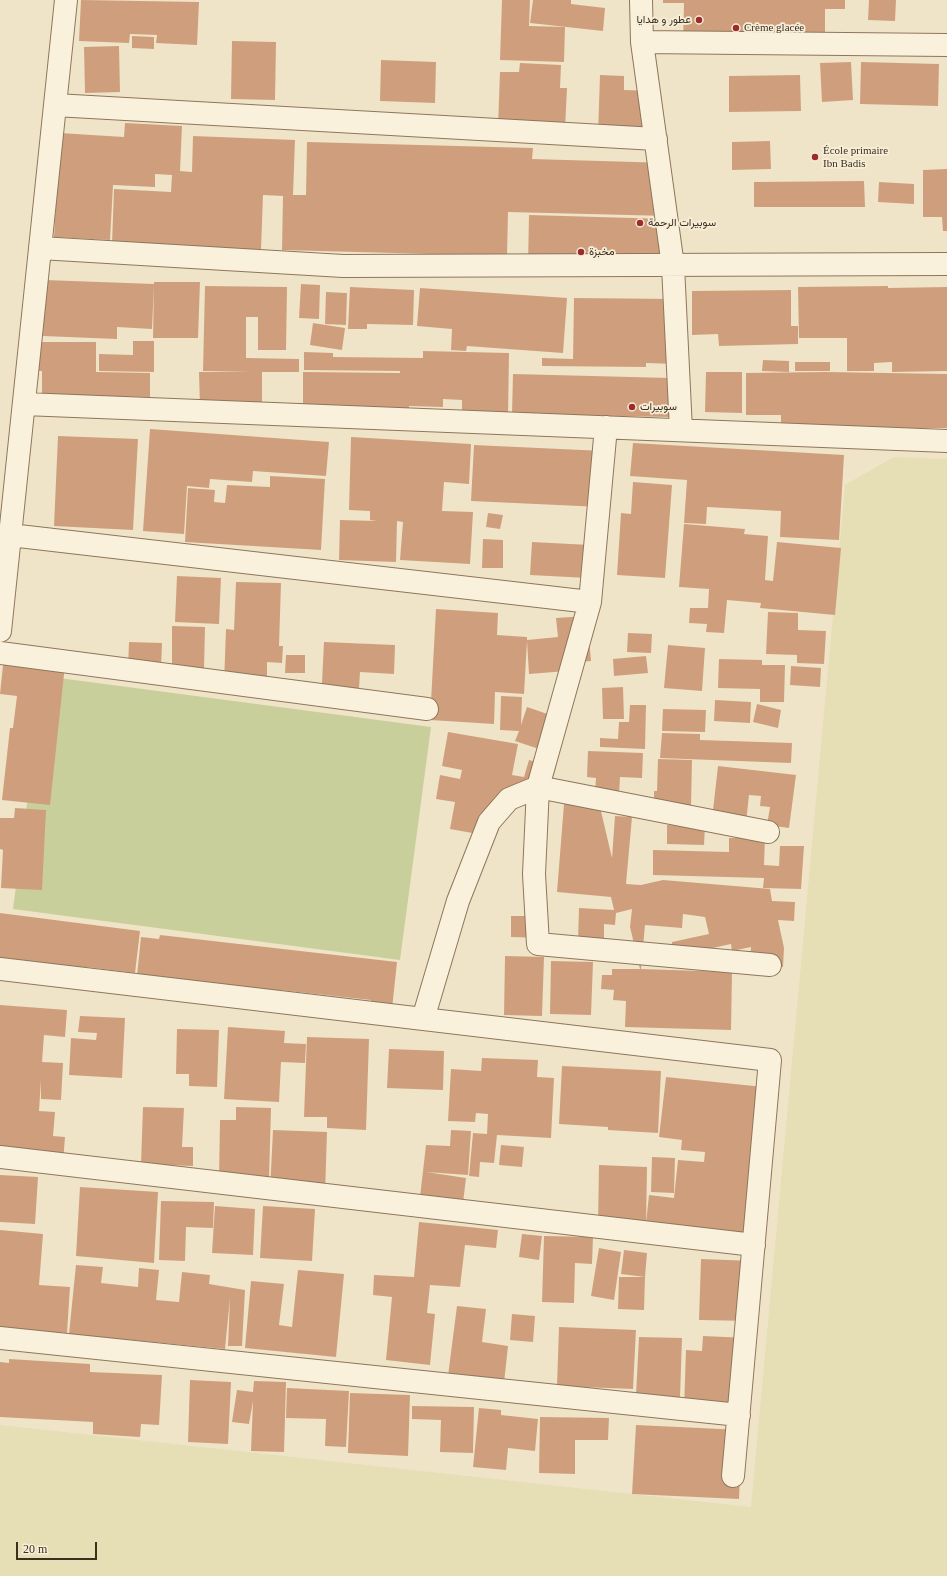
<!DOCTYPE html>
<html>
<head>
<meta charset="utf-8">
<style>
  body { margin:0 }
  #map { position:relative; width:947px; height:1576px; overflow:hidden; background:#f0e4c8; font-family:"Times New Roman",serif }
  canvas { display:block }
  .scale { position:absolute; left:16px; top:1542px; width:81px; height:18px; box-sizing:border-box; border:2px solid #3d2e20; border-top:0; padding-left:5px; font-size:12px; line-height:14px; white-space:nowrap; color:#3d2e20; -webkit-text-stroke:3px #f7eed8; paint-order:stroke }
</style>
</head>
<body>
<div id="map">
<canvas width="947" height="1576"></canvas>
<div class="scale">20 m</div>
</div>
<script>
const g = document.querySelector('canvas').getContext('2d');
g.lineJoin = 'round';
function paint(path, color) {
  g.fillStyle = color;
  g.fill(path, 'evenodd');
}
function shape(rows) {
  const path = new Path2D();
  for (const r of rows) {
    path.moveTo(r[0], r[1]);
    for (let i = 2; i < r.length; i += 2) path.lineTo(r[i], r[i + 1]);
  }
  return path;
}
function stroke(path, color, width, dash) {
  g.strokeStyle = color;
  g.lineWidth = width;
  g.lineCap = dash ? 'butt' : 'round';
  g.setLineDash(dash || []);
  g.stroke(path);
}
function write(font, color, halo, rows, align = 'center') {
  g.font = font + ' "Times New Roman",Vazirmatn,serif';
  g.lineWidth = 3.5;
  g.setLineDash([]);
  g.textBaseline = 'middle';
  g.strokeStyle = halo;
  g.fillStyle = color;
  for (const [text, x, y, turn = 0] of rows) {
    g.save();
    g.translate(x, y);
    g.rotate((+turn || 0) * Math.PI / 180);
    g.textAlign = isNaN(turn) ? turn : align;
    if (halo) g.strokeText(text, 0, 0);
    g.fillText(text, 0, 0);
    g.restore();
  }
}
paint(shape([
  [894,457,947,459,947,1576,0,1576,0,1425,751,1507,845,485]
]), '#e6deb5');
paint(shape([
  [44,676,431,727,400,960,13,909]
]), '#c9cf9b');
paint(shape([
  [81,0,199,2,197,45,156,43,157,35,130,34,129,43,79,41],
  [502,0,530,0,529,26,565,27,564,62,500,60],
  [533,0,571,0,571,4,605,8,603,31,530,23],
  [663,0,845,0,845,9,825,9,825,35,683,46,684,3,663,3],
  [869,0,896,0,895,21,868,20],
  [132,36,154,37,154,49,132,48],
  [232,41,276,42,275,100,231,99],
  [119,46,120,92,85,93,84,47],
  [381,60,436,62,435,103,380,101],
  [851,62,853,100,822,102,820,63],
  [861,62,939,64,938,106,860,104],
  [520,63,561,65,560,88,567,88,565,129,498,127,500,72,519,72],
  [600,75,624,76,624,90,656,91,654,138,598,135],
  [800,75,801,111,729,112,729,76],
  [125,123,182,126,180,171,192,172,193,136,295,140,293,195,306,195,307,142,533,148,532,159,669,163,668,216,508,212,507,256,282,250,283,196,263,195,261,250,112,244,114,189,171,192,172,175,155,174,155,187,113,185,110,240,54,237,60,133,124,137],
  [770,141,771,169,732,170,732,142],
  [947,169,947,231,943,231,942,217,923,217,923,170],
  [864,181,865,207,754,207,754,182],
  [879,182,914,184,914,204,878,202],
  [529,215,668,219,667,269,528,265],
  [45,280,154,284,152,329,117,327,117,339,43,336],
  [154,282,200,282,198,338,153,338],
  [301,284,320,285,319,319,299,318],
  [205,286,287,287,286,350,258,350,258,317,246,317,246,358,299,359,299,372,262,372,262,407,200,408,199,372,252,372,203,371],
  [888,286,888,288,947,287,947,371,892,372,892,362,874,363,874,371,847,371,847,338,799,338,798,287],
  [350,287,414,290,413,325,367,324,367,329,348,329],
  [420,288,567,298,563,353,467,346,466,351,451,350,452,329,417,326],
  [791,290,791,326,798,326,798,344,719,346,718,334,692,335,692,291],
  [326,292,347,293,346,325,325,324],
  [574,298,676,299,675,364,646,363,646,367,542,366,542,358,573,359],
  [313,323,345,328,342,350,310,345],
  [133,341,154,341,154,372,99,371,99,354,133,355],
  [37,342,96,342,96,372,150,373,150,397,42,395,42,371,37,371],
  [423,351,509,353,508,417,462,417,462,400,443,399,443,407,409,406,409,411,303,410,303,372,400,373,400,371,304,370,304,352,333,353,333,357,423,358],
  [763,360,789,361,789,372,762,371],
  [795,362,830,362,830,371,795,371],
  [706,372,742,372,742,413,705,412],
  [826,372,947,374,947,428,781,428,781,415,746,415,746,373],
  [513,374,671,378,671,417,512,414],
  [150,429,329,442,326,476,253,471,252,482,210,479,209,488,187,486,184,534,143,531],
  [58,436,138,439,133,530,54,526],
  [351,437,471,444,469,484,444,482,442,511,473,512,470,564,400,560,403,522,397,521,396,562,339,560,340,520,377,521,370,520,370,511,349,510],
  [633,443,844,455,839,540,780,537,781,511,707,507,706,524,684,523,687,480,630,476],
  [474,445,604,451,601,507,471,501],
  [270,476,325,479,321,550,185,542,188,488,215,490,214,502,225,503,227,485,270,487],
  [633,482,672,485,665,578,617,575,621,513,631,514],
  [488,513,503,515,500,529,486,527],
  [684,524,745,529,744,534,768,536,765,580,773,581,777,542,841,548,835,615,760,608,761,603,727,600,724,633,706,632,707,624,689,623,690,608,708,608,709,589,679,587],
  [483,539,503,540,503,568,482,568],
  [532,542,590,545,588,578,530,575],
  [177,576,221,578,219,624,175,622],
  [236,582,281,583,279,646,283,646,282,663,267,662,267,677,224,684,226,629,234,630],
  [436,609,498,613,497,635,527,637,527,640,558,637,556,618,587,616,591,661,566,663,567,671,529,674,527,641,524,694,495,692,494,724,430,720],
  [768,612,798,613,798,630,826,631,824,664,797,663,797,655,766,654],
  [172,626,205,627,204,669,172,669],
  [628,633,652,634,651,653,627,652],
  [129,642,162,643,161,669,128,668],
  [324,642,395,645,394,674,360,672,358,705,321,703],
  [668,645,705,648,702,691,664,688],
  [286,655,305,655,305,673,285,673],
  [4,656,65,665,50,805,2,800,10,728,13,728,17,696,0,694],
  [646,656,648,673,614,676,613,659],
  [719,659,762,660,762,665,785,665,784,702,760,702,760,689,718,688],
  [791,666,821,668,820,687,790,685],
  [623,687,624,719,603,719,602,688],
  [501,696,522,697,521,725,527,707,565,720,554,754,515,741,519,731,500,730],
  [715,700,751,702,750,723,714,721],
  [757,704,781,710,778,728,753,722],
  [630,705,646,705,645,749,600,747,600,738,618,739,619,722,629,722],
  [663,709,706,710,705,732,662,731],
  [448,732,518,744,512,775,524,777,529,760,556,767,551,785,528,779,524,800,511,798,489,836,450,829,455,802,436,799,440,775,460,779,462,770,442,766],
  [662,733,700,734,700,740,792,743,791,763,660,758],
  [588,751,643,753,642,778,620,777,619,795,595,793,596,778,587,777],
  [658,759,692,760,691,807,654,806,654,791,657,791],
  [718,766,796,775,789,828,767,825,770,807,760,806,761,796,749,795,746,823,712,819],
  [564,804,600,807,612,858,615,816,632,817,626,884,641,885,663,880,770,889,772,901,795,902,794,921,778,920,784,948,783,967,750,964,751,947,732,951,731,944,671,957,672,942,709,934,705,917,683,914,682,928,645,925,641,969,732,972,731,1030,625,1027,626,1001,613,1000,614,990,601,989,602,975,612,975,612,969,640,969,630,927,632,909,616,913,615,925,604,924,604,942,578,941,579,908,614,910,611,897,557,892],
  [15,808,46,810,42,890,1,888,3,850,0,849,0,818,14,818],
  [667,825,705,826,704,845,667,844],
  [729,838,765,838,764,865,779,866,780,846,804,846,801,889,763,888,764,878,653,875,653,850,729,852],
  [0,913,140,931,135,973,87,967,86,972,0,961],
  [511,916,545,916,544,938,511,937],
  [160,935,397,962,392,1009,371,1006,371,1000,280,990,280,993,137,976,141,937,159,939],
  [505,956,544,957,542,1016,504,1015],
  [551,961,593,962,591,1015,550,1014],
  [0,1005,67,1010,65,1037,44,1035,42,1062,63,1063,61,1100,41,1099,41,1080,39,1111,55,1112,53,1136,65,1137,63,1162,0,1157],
  [80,1016,125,1018,122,1078,69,1075,71,1038,96,1040,97,1033,78,1032],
  [228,1027,285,1031,284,1043,306,1044,305,1063,281,1062,279,1102,224,1099],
  [177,1029,219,1030,217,1087,189,1086,189,1074,176,1074],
  [307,1037,369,1039,366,1130,327,1128,327,1117,304,1117],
  [389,1049,444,1051,443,1090,387,1088],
  [482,1058,538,1060,537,1077,554,1078,551,1138,497,1135,494,1163,480,1162,479,1177,469,1176,473,1133,487,1134,488,1114,476,1113,475,1122,448,1121,451,1069,481,1071],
  [562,1066,661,1071,658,1133,608,1130,608,1127,559,1124],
  [666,1077,774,1088,759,1245,645,1233,649,1195,674,1198,678,1160,704,1162,705,1152,681,1150,682,1140,659,1137],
  [143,1107,184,1108,182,1147,193,1147,193,1166,141,1164],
  [236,1107,271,1108,269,1179,219,1178,220,1120,236,1120],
  [273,1130,327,1132,325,1194,270,1191],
  [451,1130,471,1131,468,1175,426,1172,466,1178,463,1203,420,1197,426,1145,450,1146],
  [501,1145,524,1147,522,1167,499,1165],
  [652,1157,675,1158,674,1193,651,1192],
  [599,1165,647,1167,646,1226,598,1225],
  [0,1175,38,1177,35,1224,0,1222],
  [80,1187,158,1192,154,1263,76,1256],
  [161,1201,214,1202,213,1228,186,1227,185,1261,159,1260],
  [215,1206,255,1209,253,1255,212,1253],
  [263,1206,315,1209,312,1261,260,1258],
  [419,1222,498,1230,496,1248,465,1245,460,1287,430,1285,427,1313,435,1314,430,1365,386,1360,392,1297,373,1295,374,1275,414,1277],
  [0,1230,43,1234,39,1285,70,1287,67,1333,0,1328],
  [522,1234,542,1236,539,1260,519,1257],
  [544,1236,593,1237,592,1264,575,1263,574,1303,542,1302],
  [599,1248,621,1252,614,1300,591,1296],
  [624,1250,647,1253,645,1277,621,1274],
  [701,1259,754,1261,752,1321,699,1320],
  [76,1265,103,1267,101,1283,138,1287,139,1268,159,1270,156,1300,179,1302,182,1272,210,1275,209,1284,245,1290,242,1346,228,1346,230,1298,225,1349,69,1334],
  [298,1270,344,1274,336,1357,245,1348,251,1281,284,1284,279,1325,292,1327],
  [619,1277,645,1277,644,1310,618,1309],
  [457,1306,486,1309,482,1342,508,1346,504,1383,448,1376],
  [512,1314,535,1316,533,1342,510,1340],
  [559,1327,636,1330,633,1389,557,1386],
  [703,1336,748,1338,746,1411,684,1409,686,1350,702,1351],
  [639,1337,682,1338,680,1397,636,1395],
  [9,1359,90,1364,90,1372,162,1375,159,1425,141,1424,140,1437,93,1434,93,1422,0,1417,0,1362,9,1363],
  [190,1380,231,1382,228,1444,188,1442],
  [254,1381,286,1382,284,1452,251,1451,253,1401,249,1424,232,1422,237,1390,253,1392],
  [287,1388,349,1391,346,1447,325,1446,326,1419,286,1418],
  [350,1393,410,1395,408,1456,348,1453],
  [412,1406,474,1407,473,1453,440,1452,441,1420,412,1419],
  [479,1408,501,1410,501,1415,538,1419,535,1451,508,1448,506,1470,473,1467],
  [540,1417,609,1418,608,1440,575,1440,575,1474,539,1473],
  [636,1425,742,1430,739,1499,632,1494]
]), '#cf9f7d');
const minor = shape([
  [641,0,642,42,673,266,681,430],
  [642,42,947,45],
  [55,105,656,139],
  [40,248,343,266,947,264],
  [24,404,947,441],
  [10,535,590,602],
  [0,631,66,0],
  [0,653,427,709],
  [768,832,538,787,534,874,538,944,770,965],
  [0,969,770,1060,733,1476],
  [423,1019,458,901,489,822,509,799,538,787,590,602,606,427],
  [0,1157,754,1245],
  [0,1338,739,1415]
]);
stroke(minor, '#8d765c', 24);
stroke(minor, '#faf1dc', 22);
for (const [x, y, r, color] of [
  [699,20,4,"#9e2a2b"],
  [736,28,4,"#9e2a2b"],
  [815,157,4,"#9e2a2b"],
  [640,223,4,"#9e2a2b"],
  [581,252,4,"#9e2a2b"],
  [632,407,4,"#9e2a2b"]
]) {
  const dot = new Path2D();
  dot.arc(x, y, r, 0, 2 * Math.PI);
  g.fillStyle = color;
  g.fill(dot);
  stroke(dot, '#f7eed8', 1.5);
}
write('11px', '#3d2e20', '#f7eed8', [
  ["عطور و هدايا",691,20,"right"],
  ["Crème glacée",744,28],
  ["École primaire",823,151],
  ["Ibn Badis",823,164],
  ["سوبيرات الرحمة",648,223],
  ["مخبزة",589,252],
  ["سوبيرات",640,407]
], 'left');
</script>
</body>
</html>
